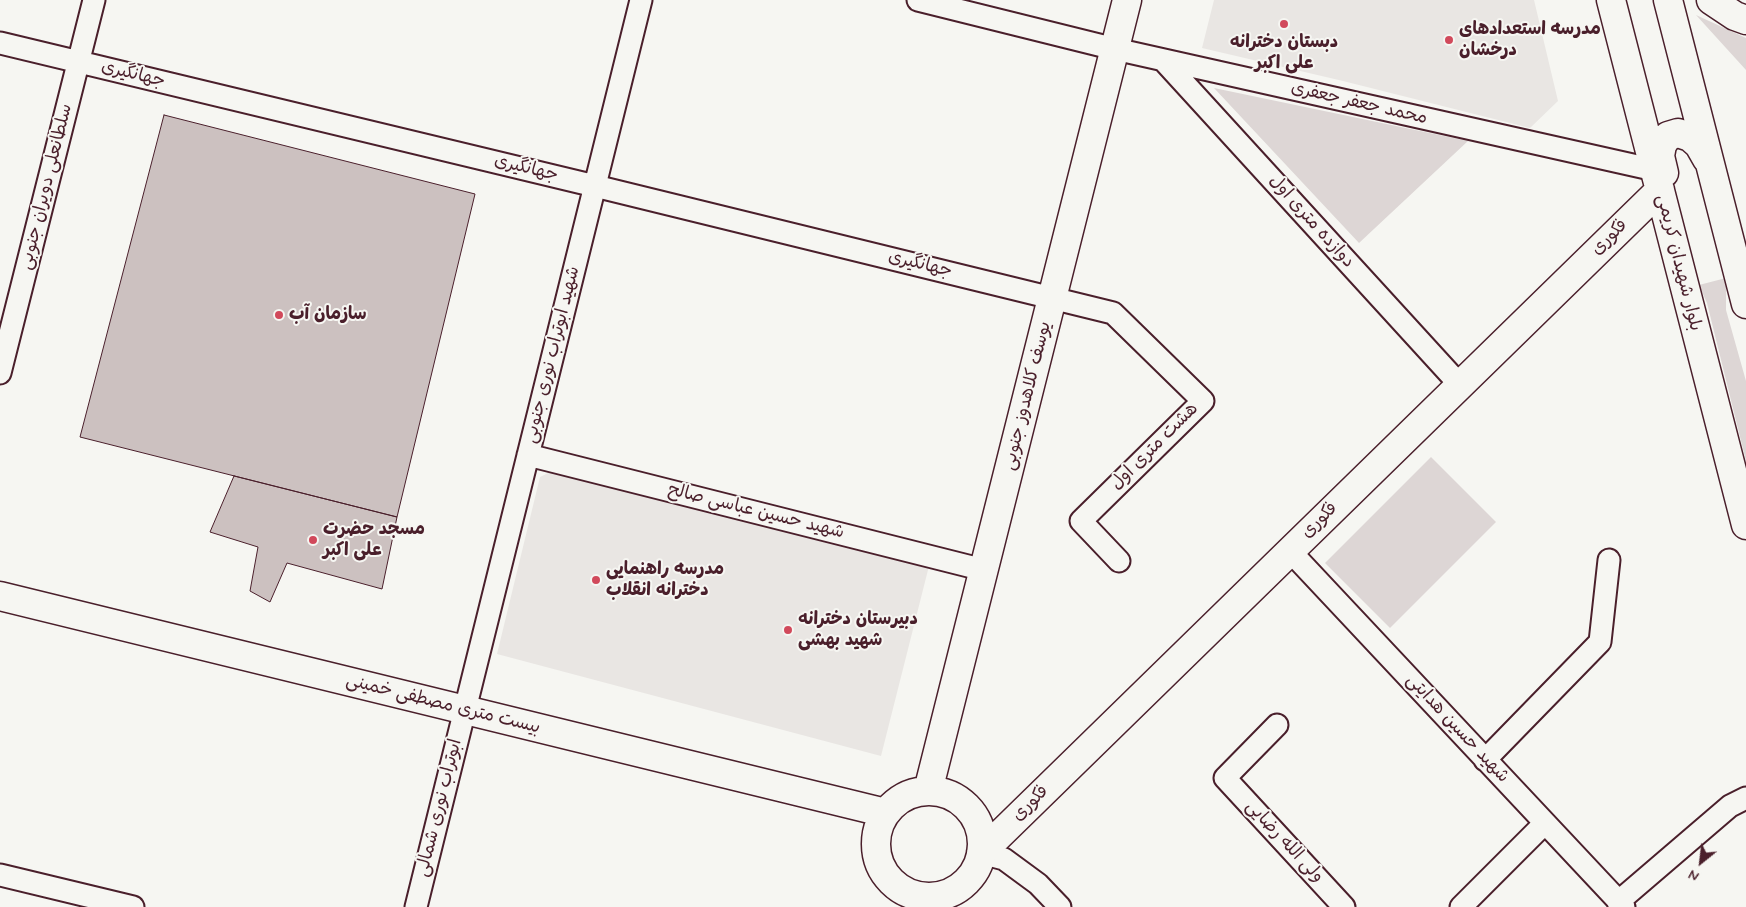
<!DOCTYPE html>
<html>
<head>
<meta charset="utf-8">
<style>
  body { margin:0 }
  #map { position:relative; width:1746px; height:907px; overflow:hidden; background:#f6f6f2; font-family:Mynerve,sans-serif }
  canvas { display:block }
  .north { position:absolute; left:1676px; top:837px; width:50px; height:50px; -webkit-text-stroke:4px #f6f6f2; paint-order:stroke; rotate:209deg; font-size:14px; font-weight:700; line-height:20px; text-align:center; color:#4a1f2b }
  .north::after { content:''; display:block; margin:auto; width:18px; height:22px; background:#4a1f2b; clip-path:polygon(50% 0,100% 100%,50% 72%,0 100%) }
</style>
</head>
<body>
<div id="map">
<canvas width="1746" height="907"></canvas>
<div class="north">N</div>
</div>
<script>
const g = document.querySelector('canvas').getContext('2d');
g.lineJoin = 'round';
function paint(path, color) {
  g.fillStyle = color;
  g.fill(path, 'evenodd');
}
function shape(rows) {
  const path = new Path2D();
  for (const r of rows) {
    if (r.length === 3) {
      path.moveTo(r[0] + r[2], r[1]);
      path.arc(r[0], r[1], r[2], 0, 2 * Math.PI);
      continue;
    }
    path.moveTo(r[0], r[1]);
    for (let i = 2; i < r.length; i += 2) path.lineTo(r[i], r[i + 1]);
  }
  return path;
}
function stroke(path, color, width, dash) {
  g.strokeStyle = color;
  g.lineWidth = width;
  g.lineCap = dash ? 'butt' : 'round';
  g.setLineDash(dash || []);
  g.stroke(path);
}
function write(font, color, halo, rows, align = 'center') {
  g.font = font + ' Mynerve,"Playpen Sans Arabic",sans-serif';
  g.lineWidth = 4;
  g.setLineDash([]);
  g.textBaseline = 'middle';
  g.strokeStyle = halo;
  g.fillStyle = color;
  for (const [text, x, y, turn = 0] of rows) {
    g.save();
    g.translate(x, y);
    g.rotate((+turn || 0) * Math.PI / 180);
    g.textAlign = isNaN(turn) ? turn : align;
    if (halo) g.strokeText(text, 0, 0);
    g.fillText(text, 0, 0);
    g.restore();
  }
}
paint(shape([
  [1214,0,1534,0,1558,101,1530,128,1343,81,1202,48],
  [550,472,694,506,929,566,881,756,497,654,540,477]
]), '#e9e6e3');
paint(shape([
  [1696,15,1746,38,1746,70],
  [1214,88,1468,141,1359,243],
  [1726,278,1726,310,1746,381,1746,461,1707,303,1699,285],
  [1431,457,1496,522,1390,628,1325,563]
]), '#ddd6d5');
const building = shape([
  [164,115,475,194,397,517,80,437,164,115],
  [234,476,397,517,382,589,287,563,270,602,250,591,258,547,210,532,234,476]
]);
paint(building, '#ccc1c0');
stroke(building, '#4a1f2b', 1);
const minor = shape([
  [918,0,1115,49,1655,170],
  [0,43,595,186,1113,313,1203,401,1081,521,1119,561],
  [1163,60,1460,385],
  [0,373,94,0],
  [528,455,984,570],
  [1290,551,1624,907],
  [1277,725,1225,778,1344,907],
  [1485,760,1600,642,1609,560],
  [981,853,1004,859,1038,884,1060,907],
  [0,875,133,907],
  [1618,902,1730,806,1746,798],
  [416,907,641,0],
  [1461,907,1545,823]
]);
const secondary = shape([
  [1611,0,1746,525],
  [1668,0,1746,304],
  [1664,173,1660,156,1662,145,1668,136,1678,133,1690,137,1699,145,1707,159],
  [0,596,886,813],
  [928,791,1127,0],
  [929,844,53],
  [981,853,1660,190]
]);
const trunk = shape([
  [1711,0,1735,16,1746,20]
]);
stroke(minor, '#4a1f2b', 25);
stroke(secondary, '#4a1f2b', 31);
stroke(trunk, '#4a1f2b', 31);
stroke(minor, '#f6f6f2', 21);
stroke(secondary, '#f6f6f2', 28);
stroke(trunk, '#f6f6f2', 28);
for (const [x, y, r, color] of [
  [1284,24,5,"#d1495b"],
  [1449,40,5,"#d1495b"],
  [279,315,5,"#d1495b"],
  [313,540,5,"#d1495b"],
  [596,580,5,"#d1495b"],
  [788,630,5,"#d1495b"]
]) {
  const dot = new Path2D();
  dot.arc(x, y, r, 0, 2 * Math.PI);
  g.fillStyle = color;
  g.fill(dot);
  stroke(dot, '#f6f6f2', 2);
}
write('bold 18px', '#4a1f2b', '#f6f6f2', [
  ["مدرسه استعدادهای",1459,30],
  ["درخشان",1459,51],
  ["دبستان دخترانه",1284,43,"center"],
  ["علی اکبر",1284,64,"center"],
  ["سازمان آب",289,315],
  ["مسجد حضرت",323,530],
  ["علی اکبر",323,551],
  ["مدرسه راهنمایی",606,570],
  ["دخترانه انقلاب",606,591],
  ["دبیرستان دخترانه",798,620],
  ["شهید بهشی",798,641]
], 'left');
write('18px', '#4a1f2b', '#f6f6f2', [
  ["جهانگیری",133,75,14],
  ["محمد جعفر جعفری",1359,104,13],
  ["جهانگیری",526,169,14],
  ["سلطانعلی دویران جنوبی",47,187,-76],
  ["دوازده متری اول",1311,222,48],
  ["فکوری",1610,238,-44],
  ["بلوار شهیدان کریمی",1678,263,76],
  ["جهانگیری",920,265,14],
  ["شهید ابوتراب نوری جنوبی",553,355,-76],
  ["یوسف کلاهدوز جنوبی",1028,396,-76],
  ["هشت متری اول",1155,447,-45],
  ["شهید حسین عباسی صالح",756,512,14],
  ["فکوری",1320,521,-44],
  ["بیست متری مصطفی خمینی",443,705,14],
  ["شهید حسین هدایتی",1457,729,47],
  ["فکوری",1031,804,-44],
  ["ابوتراب نوری شمالی",440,808,-76],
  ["ولی الله رضایی",1284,842,47]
]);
</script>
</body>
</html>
